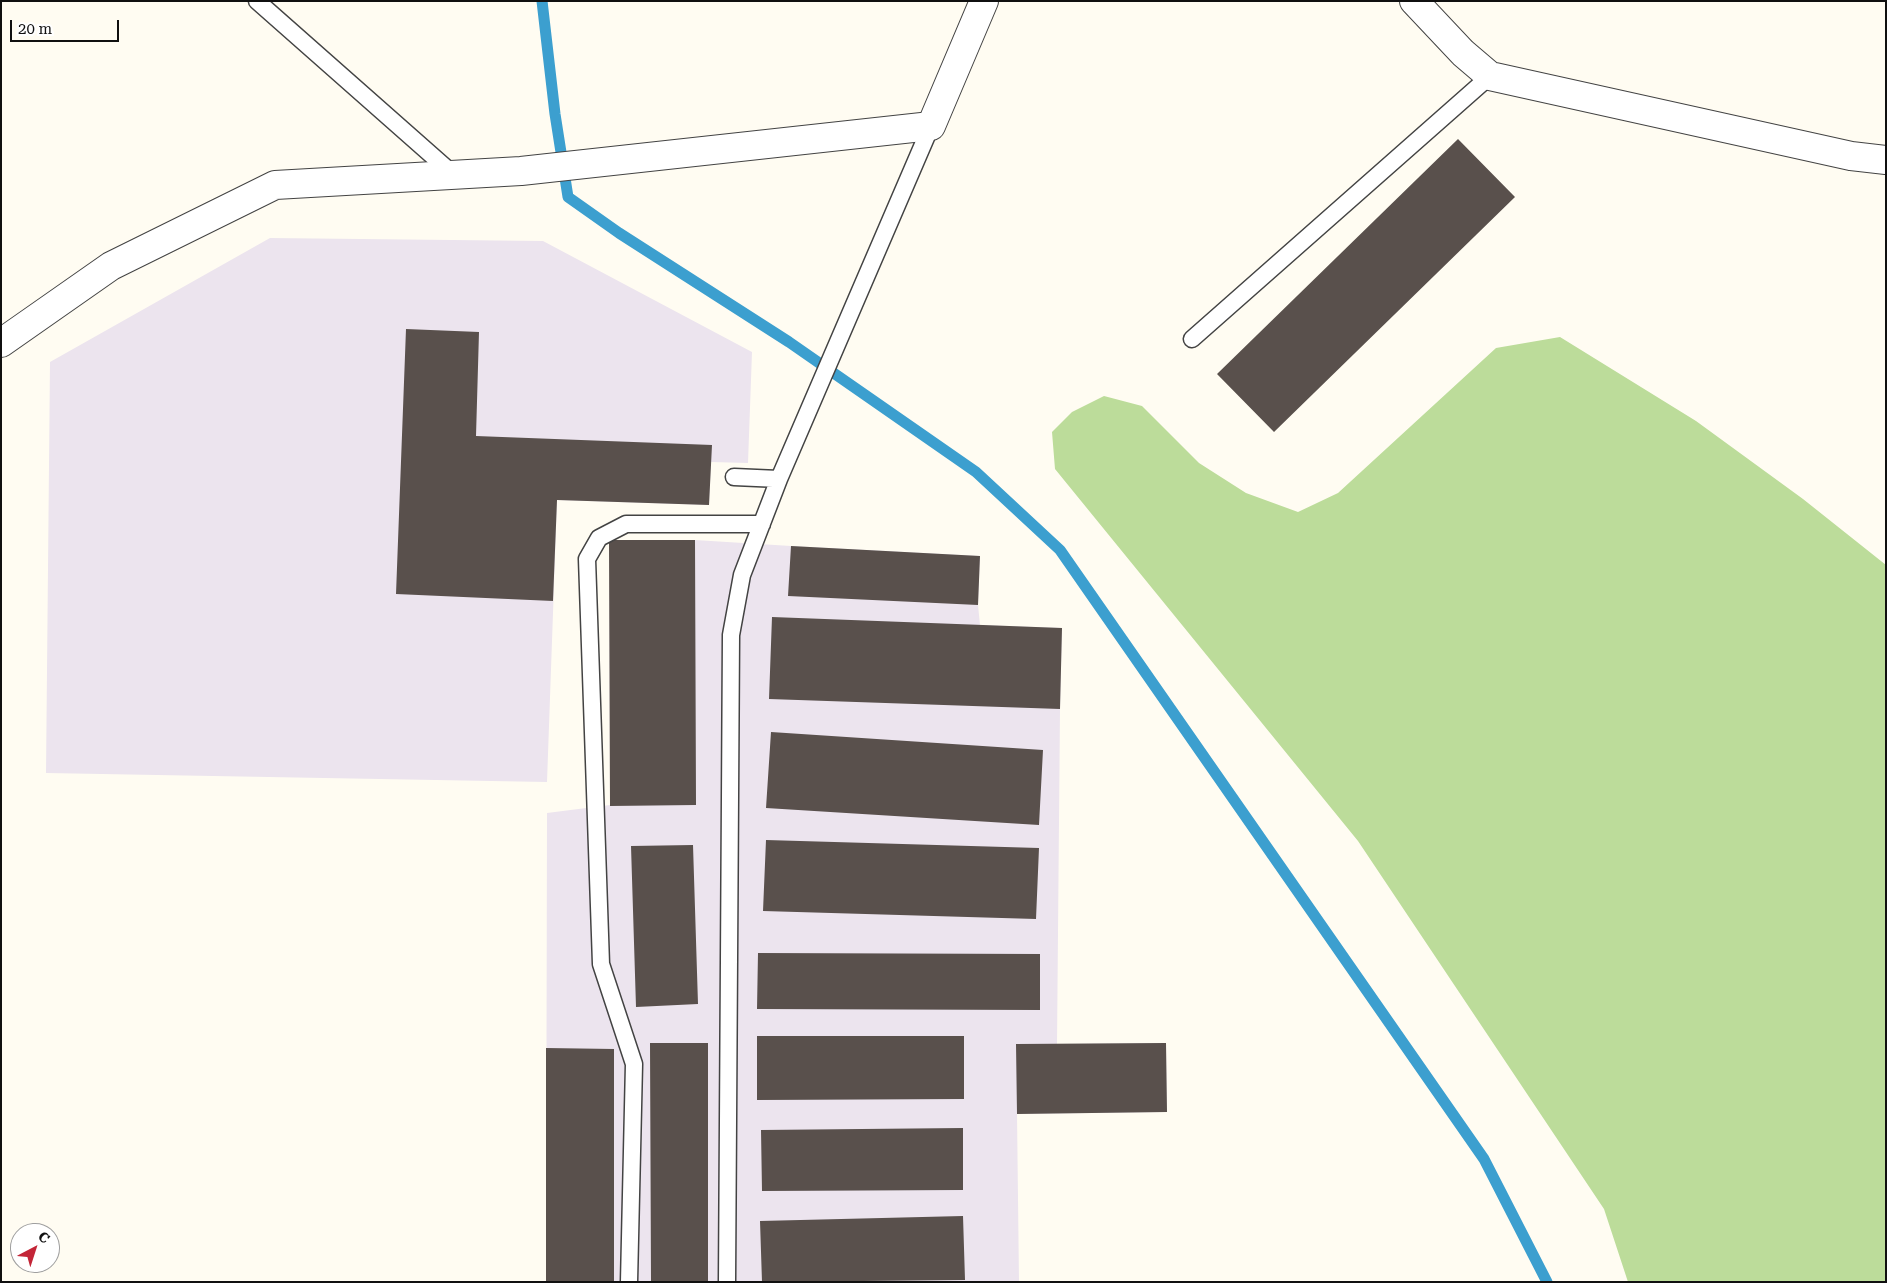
<!DOCTYPE html>
<html>
<head>
<meta charset="utf-8">
<style>
  body { margin:0 }
  #map { position:relative; width:1887px; height:1283px; overflow:hidden; background:#fffcf2; font-family:"Roboto Serif",serif }
  canvas { display:block }
  .frame { position:absolute; inset:0; border:2px solid #101010; pointer-events:none }
  .north { position:absolute; left:10px; top:1223px; width:50px; height:50px; box-sizing:border-box; background:#fff; border:1px solid #9f9f9f; border-radius:50%; rotate:40deg; font-size:14px; font-weight:700; line-height:20px; text-align:center; color:#101010 }
  .north::after { content:''; display:block; margin:auto; width:18px; height:22px; background:#c32537; clip-path:polygon(50% 0,100% 100%,50% 72%,0 100%) }
  .scale { position:absolute; left:10px; top:20px; width:109px; height:22px; box-sizing:border-box; border:2px solid #101010; border-top:0; padding-left:6px; font-size:15px; line-height:18px; white-space:nowrap; color:#101010; -webkit-text-stroke:4px #fff; paint-order:stroke }
</style>
</head>
<body>
<div id="map">
<canvas width="1887" height="1283"></canvas>
<div class="frame"></div>
<div class="north">С</div>
<div class="scale">20 m</div>
</div>
<script>
const g = document.querySelector('canvas').getContext('2d');
g.lineJoin = 'round';
function paint(path, color) {
  g.fillStyle = color;
  g.fill(path, 'evenodd');
}
function shape(rows) {
  const path = new Path2D();
  for (const r of rows) {
    path.moveTo(r[0], r[1]);
    for (let i = 2; i < r.length; i += 2) path.lineTo(r[i], r[i + 1]);
  }
  return path;
}
function stroke(path, color, width, dash) {
  g.strokeStyle = color;
  g.lineWidth = width;
  g.lineCap = dash ? 'butt' : 'round';
  g.setLineDash(dash || []);
  g.stroke(path);
}
paint(shape([
  [270,238,543,241,752,352,748,463,711,462,709,505,557,500,547,782,46,773,50,362],
  [609,540,695,540,791,546,980,556,978,605,980,625,1062,628,1060,709,1057,1044,1166,1043,1167,1112,1017,1114,1019,1282,546,1282,547,813,610,805]
]), '#ece4ee');
paint(shape([
  [1560,337,1696,421,1803,499,1886,565,1886,1282,1628,1282,1604,1209,1358,841,1055,469,1052,432,1072,412,1104,396,1142,406,1199,463,1246,493,1298,512,1338,493,1496,348]
]), '#bcdc9a');
stroke(shape([
  [542,1,555,114,568,197,619,233,789,342,976,472,1060,550,1484,1159,1547,1282]
]), '#3c9fcf', 11);
paint(shape([
  [1458,139,1515,197,1274,432,1217,374],
  [406,329,479,332,476,436,712,445,709,505,557,500,553,601,396,594],
  [609,540,695,540,696,805,610,806],
  [791,546,980,556,978,605,788,596],
  [772,617,1062,628,1060,709,769,699],
  [771,732,1043,750,1039,825,766,808],
  [766,840,1039,848,1036,919,763,911],
  [693,845,698,1004,636,1007,631,846],
  [758,953,1040,954,1040,1010,757,1009],
  [757,1036,964,1036,964,1099,757,1100],
  [650,1043,708,1043,708,1282,651,1282],
  [1166,1043,1167,1112,1017,1114,1016,1044],
  [546,1048,614,1049,614,1282,546,1282],
  [963,1128,963,1190,762,1191,761,1130],
  [963,1216,965,1280,762,1282,760,1221]
]), '#59504c');
const lane = shape([
  [257,1,453,174],
  [1192,339,1490,76],
  [734,477,779,479],
  [629,1282,634,1064,601,964,587,559,599,538,626,524,762,524],
  [727,1282,731,635,742,575,779,479,931,126]
]);
const street = shape([
  [1414,1,1463,53,1490,76,1851,156,1886,160],
  [1,343,111,266,275,185,521,171,931,126,984,1]
]);
stroke(lane, '#434343', 19);
stroke(street, '#434343', 30);
stroke(lane, '#fff', 16);
stroke(street, '#fff', 28);
</script>
</body>
</html>
